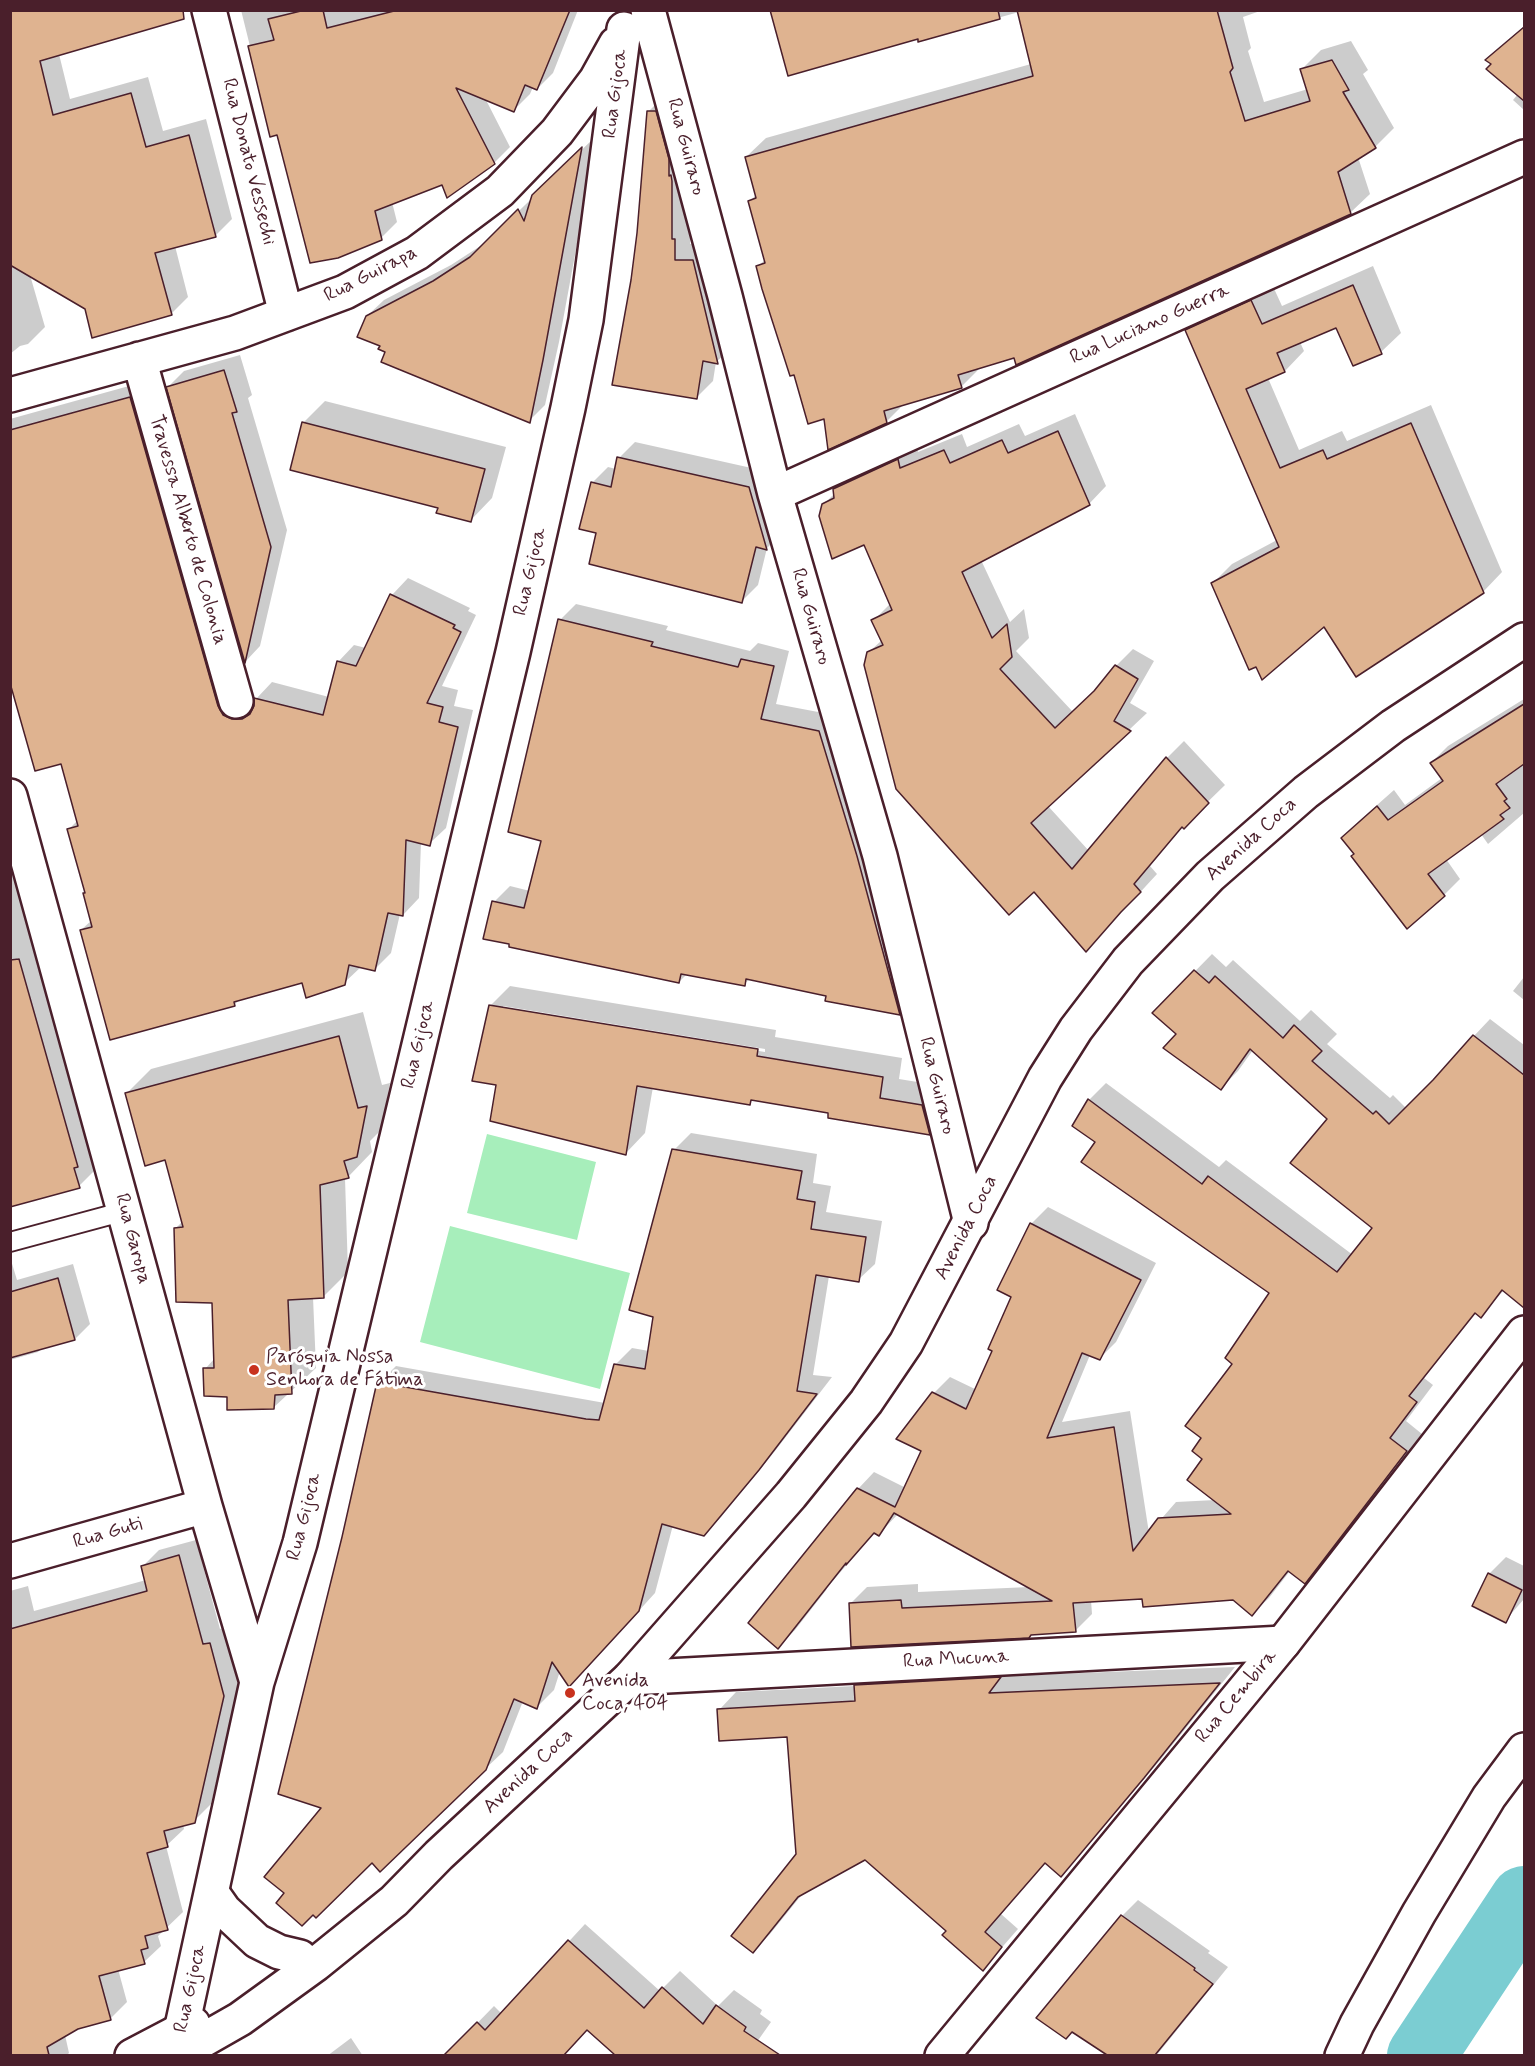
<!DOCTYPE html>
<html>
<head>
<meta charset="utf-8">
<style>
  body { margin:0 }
  #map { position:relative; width:1535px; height:2066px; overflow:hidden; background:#fff; font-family:Mynerve,sans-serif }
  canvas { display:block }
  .frame { position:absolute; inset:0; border:12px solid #4a1f2b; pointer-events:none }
</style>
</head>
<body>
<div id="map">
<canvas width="1535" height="2066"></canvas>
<div class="frame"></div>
</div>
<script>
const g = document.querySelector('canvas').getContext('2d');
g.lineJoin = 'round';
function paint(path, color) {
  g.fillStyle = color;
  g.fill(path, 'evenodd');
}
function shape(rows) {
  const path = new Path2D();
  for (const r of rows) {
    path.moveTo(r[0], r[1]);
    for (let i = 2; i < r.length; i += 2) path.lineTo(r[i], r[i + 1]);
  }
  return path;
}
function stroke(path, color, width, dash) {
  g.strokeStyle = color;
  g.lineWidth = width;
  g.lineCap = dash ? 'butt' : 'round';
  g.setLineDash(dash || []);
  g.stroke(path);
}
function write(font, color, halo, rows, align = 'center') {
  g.font = font + ' Mynerve,sans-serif';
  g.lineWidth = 6;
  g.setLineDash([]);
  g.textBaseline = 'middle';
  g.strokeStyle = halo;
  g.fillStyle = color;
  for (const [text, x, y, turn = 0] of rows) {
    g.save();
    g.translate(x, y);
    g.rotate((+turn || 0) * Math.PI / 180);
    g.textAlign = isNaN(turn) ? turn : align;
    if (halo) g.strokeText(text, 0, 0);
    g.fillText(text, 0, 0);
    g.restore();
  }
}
paint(shape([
  [487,1134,596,1162,577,1240,467,1213],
  [450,1226,630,1273,600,1389,420,1342]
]), '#a7eebb');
paint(shape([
  [10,10,59,54,70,99,148,77,163,131,206,119,232,219,215,236,175,246,188,297,171,314,86,308,30,275,45,327,28,344,20,346,10,354],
  [241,10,578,10,553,73,537,89,533,87,530,94,514,110,485,98,510,147,494,163,392,202,397,222,381,238,278,133,272,135],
  [774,10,1263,10,1243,17,1251,48,1248,51,1264,102,1308,89,1302,69,1321,50,1351,41,1368,70,1363,74,1394,128,1375,147,1358,157,1370,194,1350,213,1015,356,980,368,961,387,904,404,886,422,825,417,795,373,758,266,766,259,750,201,757,194,746,157,766,138,1031,64,1019,12,919,40,919,38],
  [1524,26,1524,110,1513,100,1518,94,1493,64,1487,60],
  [664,96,688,165,687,224,691,224,690,244,708,244,733,347,716,362,713,381,697,397,632,280,639,234,648,112],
  [597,135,559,342,545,405,529,421,387,351,382,345,367,316,384,300,451,265,488,241],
  [1373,266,1401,333,1381,352,1337,326,1300,342,1304,351,1285,371,1268,378,1299,450,1342,431,1347,441,1431,405,1502,572,1483,592,1325,625,1213,583,1232,564,1277,540,1186,331,1206,311,1271,282,1282,306],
  [240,355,252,395,248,398,287,530,260,646,246,661,168,387,184,371],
  [147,381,249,703,256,703,256,699,272,682,329,697,338,662,354,645,366,648,392,595,408,578,470,608,468,611,476,615,442,686,458,690,454,706,473,710,446,828,429,844,421,842,419,898,403,915,400,914,391,953,375,969,362,966,344,983,303,981,240,999,234,1005,81,930,92,920,87,892,69,829,78,820,62,762,10,677,10,419],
  [325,401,506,447,492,498,470,521,439,507,303,423],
  [1075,414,1106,486,1089,504,981,560,1010,622,1024,609,1029,638,1016,651,1073,712,1098,688,1116,666,1133,649,1154,661,1130,703,1147,713,1048,806,1089,851,1167,758,1184,741,1225,785,1183,826,1150,866,1157,874,1087,950,1034,890,868,653,882,640,873,621,891,603,864,543,823,505,835,493,834,489,852,472,915,443,918,452,962,434,967,447,1019,424,1025,436],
  [635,442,765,471,782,533,767,548,758,585,742,601,598,532,592,483,608,467,616,469,619,458],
  [576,604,668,626,666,630,750,651,758,643,789,651,776,704,834,715,915,997,900,1013,827,999,828,995,750,979,744,984,687,974,679,982,494,902,510,886,530,891,543,839,560,620],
  [1524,699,1524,813,1488,844,1481,834,1446,859,1460,879,1444,895,1356,854,1343,838,1359,821,1394,790,1405,805,1442,778,1431,763,1448,746],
  [10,859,92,1151,89,1154,94,1171,79,1186,10,1205],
  [1212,954,1226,967,1233,960,1300,1021,1311,1010,1337,1034,1327,1044,1390,1098,1393,1095,1406,1108,1490,1019,1524,1045,1524,1297,1519,1302,1504,1290,1481,1316,1476,1313,1424,1378,1433,1385,1406,1421,1422,1434,1321,1565,1305,1582,1290,1571,1269,1598,1252,1614,1233,1598,1144,1597,1091,1600,1092,1614,1075,1631,850,1604,867,1587,918,1584,918,1592,1029,1587,898,1514,879,1534,875,1532,825,1590,827,1589,795,1630,778,1647,858,1489,874,1472,906,1488,923,1450,934,1393,950,1377,977,1390,994,1351,1013,1296,1031,1224,1048,1207,1156,1263,1116,1342,1099,1359,1090,1355,1062,1422,1130,1411,1149,1533,1176,1502,1215,1500,1204,1459,1203,1438,1234,1363,1271,1293,1097,1141,1089,1100,1106,1083,1219,1167,1226,1160,1353,1255,1374,1228,1329,1119,1253,1050,1238,1071,1221,1088,1178,1034,1154,1013],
  [1524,977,1524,1000,1513,991],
  [510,986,776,1030,775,1037,902,1058,899,1079,942,1086,949,1114,929,1134,830,1112,754,1099,749,1103,653,1087,645,1133,626,1153,498,1084,490,1006],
  [503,1006,765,1049,765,1052,503,1009],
  [363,1012,382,1085,390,1083,381,1130,370,1141,372,1152,348,1177,345,1178,348,1272,323,1297,313,1297,316,1368,273,1408,229,1396,205,1369,215,1358,214,1301,175,1229,183,1221,166,1158,126,1094,151,1069],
  [691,1133,817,1154,813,1183,831,1186,826,1212,882,1221,875,1264,858,1280,829,1276,813,1375,832,1377,775,1451,721,1517,704,1534,673,1525,655,1593,586,1669,560,1671,554,1690,537,1707,523,1701,503,1752,485,1769,372,1861,286,1892,323,1807,344,1538,379,1383,396,1366,605,1403,615,1365,632,1348,649,1351,674,1150],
  [10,1257,17,1280,73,1264,90,1324,75,1339,42,1348,38,1352,10,1360],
  [196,1540,220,1629,227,1627,240,1679,211,1804,194,1821,183,1824,184,1829,166,1846,183,1912,158,1936,161,1946,144,1962,118,1969,127,2002,111,2018,77,2027,65,2035,69,2053,66,2056,10,2056,10,1591,28,1586,34,1611,146,1580,142,1567,159,1550],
  [1506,1557,1524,1566,1524,1599,1505,1621,1474,1605,1489,1574],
  [1016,1661,1004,1676,1235,1667,1161,1759,1078,1857,1061,1875,1046,1862,1001,1914,1018,1929,983,1969,948,1930,866,1859,804,1892,770,1934,753,1951,797,1855,788,1735,719,1710,736,1692,855,1686,872,1668],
  [1138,1900,1210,1951,1208,1953,1228,1967,1156,2056,1110,2056,1072,2031,1122,1916],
  [585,1924,660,1991,680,1971,718,2006,734,1990,762,2010,760,2014,771,2022,747,2056,661,2056,646,2045,635,2056,617,2056,588,2029,564,2044,553,2056,460,2056,452,2049,494,2006,502,2014],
  [351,2038,363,2056,327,2056]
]), '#0003');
stroke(shape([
  [1421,2056,1524,1900]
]), '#7bcdd2', 68);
const building = shape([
  [10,10,183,10,184,19,40,61,53,115,131,93,146,147,189,135,216,237,155,253,172,315,92,338,85,309,10,265,10,10],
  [305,10,323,10,327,28,398,10,570,10,537,90,525,85,514,112,456,88,495,164,447,198,442,185,375,211,382,240,338,258,310,263,277,135,270,137,248,46,274,40,268,19,305,10],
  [770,10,998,10,1000,19,918,42,918,39,788,76,770,10],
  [1017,10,1217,10,1233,68,1230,72,1245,121,1310,101,1300,69,1332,60,1349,90,1343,92,1376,148,1338,172,1351,214,1016,365,1014,358,958,375,962,388,884,411,887,423,828,450,824,419,808,424,794,375,790,376,762,289,756,266,765,263,748,201,756,198,745,157,1033,76,1017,10],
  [1524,27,1524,101,1486,69,1491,64,1485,60,1524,27],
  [647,111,656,111,669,159,669,176,671,175,672,181,672,239,675,239,675,260,693,260,718,364,703,361,697,399,612,385,631,280,637,233,647,111],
  [582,147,543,360,530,423,381,362,385,352,378,349,380,346,357,337,366,316,433,281,470,257,518,209,524,221,532,195,582,147],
  [1353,285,1382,354,1353,366,1336,328,1277,353,1285,372,1246,389,1280,468,1323,450,1327,459,1411,423,1484,593,1356,677,1324,627,1262,680,1256,667,1249,670,1211,583,1279,547,1185,330,1251,300,1262,324,1353,285],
  [224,370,237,412,232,413,271,547,245,663,166,387,224,370],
  [130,397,218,706,223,715,232,719,242,719,250,714,254,706,254,698,323,715,337,661,356,666,390,594,455,625,453,628,461,632,427,703,443,707,439,722,458,727,430,846,406,840,403,916,388,913,375,971,349,965,345,985,306,998,302,983,234,1002,235,1006,110,1040,80,930,92,927,83,893,85,893,67,829,78,826,61,764,35,771,10,683,10,430,130,397],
  [302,422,485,469,471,522,436,513,438,508,290,470,302,422],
  [1058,431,1090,505,962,572,992,638,1007,624,1012,657,1000,669,1055,728,1094,691,1115,665,1138,679,1114,721,1131,731,1031,823,1072,869,1166,757,1209,803,1184,829,1182,827,1134,884,1141,892,1121,912,1086,952,1034,892,1009,915,896,789,864,665,867,652,883,645,871,620,892,610,864,545,832,559,819,516,822,504,834,498,833,489,898,459,900,468,944,450,950,463,1002,440,1008,453,1058,431],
  [617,457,749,487,767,550,756,547,742,603,589,564,596,533,579,529,591,482,611,487,617,457],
  [558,619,653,642,651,646,738,667,741,659,774,666,761,719,819,731,857,856,900,1015,825,1001,826,996,746,979,745,986,681,974,679,983,509,947,509,944,483,939,492,901,524,908,541,841,508,832,558,619],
  [1524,704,1524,764,1496,784,1507,799,1504,801,1510,808,1500,815,1504,819,1428,874,1445,896,1407,929,1351,856,1354,854,1341,838,1377,806,1388,820,1443,781,1430,763,1524,704],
  [19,959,78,1167,74,1168,80,1188,10,1207,10,960,19,959],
  [1194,970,1209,983,1215,976,1283,1038,1294,1025,1322,1051,1312,1061,1373,1114,1376,1111,1389,1124,1433,1080,1473,1035,1524,1075,1524,1308,1502,1290,1481,1318,1475,1313,1409,1396,1417,1402,1390,1438,1407,1451,1305,1584,1288,1571,1252,1616,1233,1600,1143,1607,1142,1599,1073,1603,1076,1632,1031,1635,1029,1638,851,1647,849,1603,901,1600,902,1608,1052,1601,894,1513,879,1536,874,1533,846,1565,846,1563,778,1649,748,1623,857,1488,895,1507,921,1451,896,1439,932,1392,966,1409,992,1351,988,1349,1011,1297,997,1290,1030,1223,1141,1280,1100,1360,1082,1353,1047,1438,1114,1427,1133,1551,1158,1518,1231,1514,1187,1480,1202,1459,1192,1451,1201,1438,1185,1426,1232,1364,1225,1358,1269,1293,1081,1162,1095,1142,1072,1126,1088,1099,1202,1184,1208,1176,1337,1272,1372,1228,1290,1163,1327,1119,1250,1049,1221,1090,1163,1048,1176,1034,1152,1013,1194,970],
  [489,1005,758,1049,757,1056,883,1077,880,1098,922,1105,930,1135,828,1118,828,1113,751,1100,750,1105,637,1086,626,1155,490,1121,496,1085,472,1081,489,1005],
  [339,1036,358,1108,367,1106,357,1157,344,1161,349,1178,320,1185,324,1298,288,1300,292,1394,275,1395,274,1409,227,1410,227,1397,204,1396,203,1368,214,1368,212,1303,176,1302,174,1228,183,1227,165,1160,145,1166,125,1093,339,1036],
  [672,1149,802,1171,797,1199,815,1202,811,1229,866,1237,859,1282,816,1275,797,1391,817,1394,759,1470,704,1536,662,1524,639,1611,569,1687,552,1662,537,1709,514,1699,486,1770,380,1872,372,1863,316,1918,313,1915,302,1926,276,1903,284,1893,264,1877,321,1808,278,1794,342,1537,377,1382,586,1419,599,1420,614,1364,645,1369,653,1317,629,1310,672,1149],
  [58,1278,75,1340,10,1358,10,1292,58,1278],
  [179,1555,203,1644,210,1643,224,1696,195,1823,164,1831,168,1847,147,1853,168,1930,145,1936,148,1948,141,1950,145,1964,99,1976,111,2020,78,2029,47,2047,49,2055,10,2055,10,1629,147,1591,141,1566,179,1555],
  [1488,1573,1522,1590,1506,1623,1472,1606,1488,1573],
  [1001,1677,989,1693,1220,1683,1144,1778,1061,1877,1045,1863,985,1932,1002,1947,983,1971,942,1935,946,1931,865,1860,798,1897,753,1953,731,1936,796,1854,787,1737,719,1741,717,1709,855,1701,854,1685,1001,1677],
  [1121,1915,1195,1968,1194,1970,1213,1984,1155,2055,1107,2055,1072,2032,1066,2039,1036,2018,1121,1915],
  [568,1940,644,2008,662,1987,703,2024,716,2005,746,2027,744,2031,780,2055,615,2055,587,2030,564,2055,444,2055,477,2022,485,2030,568,1940]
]);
paint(building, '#dfb390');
stroke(building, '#4a1f2b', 1.5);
const service = shape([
  [10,1242,125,1211]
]);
const minor = shape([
  [209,10,286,314],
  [648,10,725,296,775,494,880,856,971,1223],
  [139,359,236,701],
  [10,395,235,333,345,292,417,253,500,191,557,132,596,80,616,44],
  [775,494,1524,157],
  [10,796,205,1506,257,1682],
  [10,1561,205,1506],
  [630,1678,1283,1643],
  [178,2054,181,2031,257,1682,300,1543,513,652,568,408,586,320,624,29]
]);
const tertiary = shape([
  [212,1893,224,1910,257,1941,279,1952,300,1957],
  [132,2056,193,2024],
  [175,2056,240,2019,316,1964,394,1901,439,1855,630,1678,791,1495,866,1402,906,1343,1045,1078,1076,1029,1128,961,1210,876,1306,792,1393,726,1524,640],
  [942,2056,1283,1643,1524,1333],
  [1342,2056,1357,2024,1419,1913,1489,1797,1524,1750]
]);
stroke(service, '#4a1f2b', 22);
stroke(minor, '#4a1f2b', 38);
stroke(tertiary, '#4a1f2b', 38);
stroke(service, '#fff', 18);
stroke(minor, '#fff', 33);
stroke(tertiary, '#fff', 33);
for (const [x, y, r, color] of [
  [254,1370,6,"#c8321e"],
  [570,1693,6,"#c8321e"]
]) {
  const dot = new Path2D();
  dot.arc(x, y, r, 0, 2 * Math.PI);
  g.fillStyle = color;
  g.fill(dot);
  stroke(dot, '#fff', 2);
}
write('20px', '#4a1f2b', '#fff', [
  ["Rua Gijoca",616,94,-83],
  ["Rua Guiraro",685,147,75],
  ["Rua Donato Vessechi",248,162,76],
  ["Rua Guirapa",371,275,-27],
  ["Rua Luciano Guerra",1150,325,-24],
  ["Travessa Alberto de Colonia",187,530,74],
  ["Rua Gijoca",531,572,-77],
  ["Rua Guiraro",810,617,74],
  ["Avenida Coca",1252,840,-42],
  ["Rua Gijoca",419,1045,-77],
  ["Rua Guiraro",936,1086,76],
  ["Avenida Coca",967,1228,-63],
  ["Rua Garopa",132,1239,75],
  ["Rua Gijoca",305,1517,-76],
  ["Rua Guti",108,1534,-16],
  ["Rua Mucuna",956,1660,-3],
  ["Rua Cembira",1237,1697,-50],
  ["Avenida Coca",529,1772,-43],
  ["Rua Gijoca",191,1989,-78]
]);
write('20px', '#4a1f2b', '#fff', [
  ["Paróquia Nossa",266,1358],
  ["Senhora de Fátima",266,1381],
  ["Avenida",582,1682],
  ["Coca, 404",582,1705]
], 'left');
</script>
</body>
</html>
